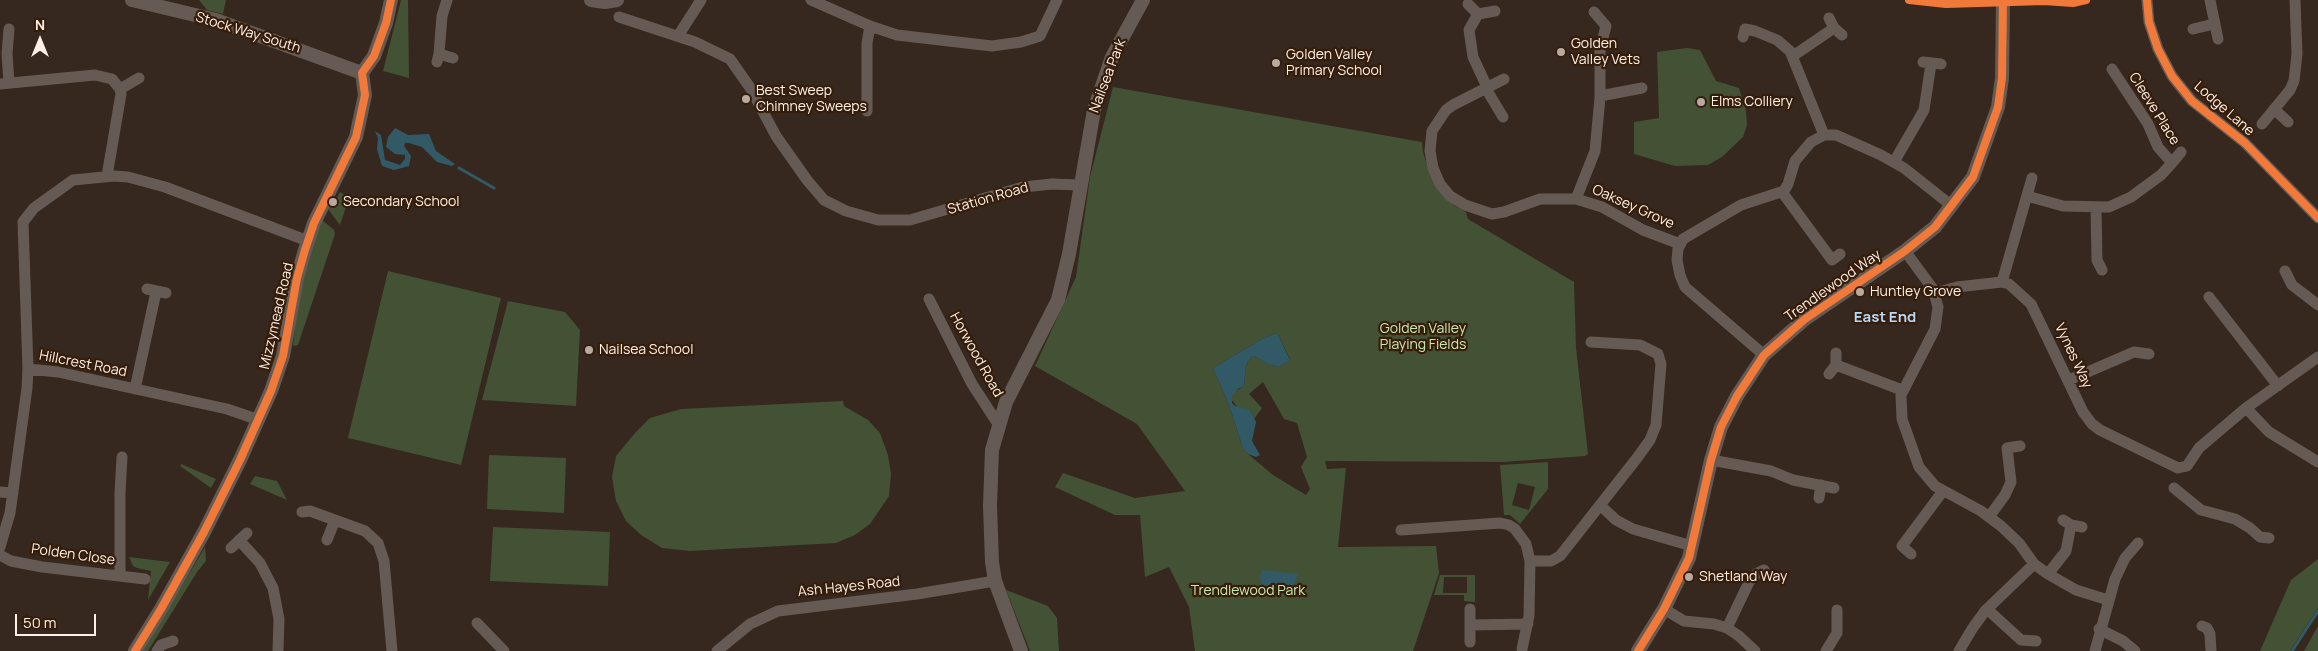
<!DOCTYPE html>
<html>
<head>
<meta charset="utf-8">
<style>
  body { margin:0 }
  #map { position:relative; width:2318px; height:651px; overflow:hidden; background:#36281e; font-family:Manrope,sans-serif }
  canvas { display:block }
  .north { position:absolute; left:15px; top:15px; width:50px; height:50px; -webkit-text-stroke:4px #351d0a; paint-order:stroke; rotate:0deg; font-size:14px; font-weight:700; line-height:20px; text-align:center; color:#fef0e7 }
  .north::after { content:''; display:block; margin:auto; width:18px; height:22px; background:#fef0e7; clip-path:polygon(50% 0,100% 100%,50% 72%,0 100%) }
  .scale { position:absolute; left:15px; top:614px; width:81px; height:22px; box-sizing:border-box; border:2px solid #fef0e7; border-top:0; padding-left:6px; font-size:15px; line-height:18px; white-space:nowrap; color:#fef0e7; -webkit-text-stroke:4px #351d0a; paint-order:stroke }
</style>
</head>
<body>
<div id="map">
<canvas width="2318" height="651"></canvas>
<div class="north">N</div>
<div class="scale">50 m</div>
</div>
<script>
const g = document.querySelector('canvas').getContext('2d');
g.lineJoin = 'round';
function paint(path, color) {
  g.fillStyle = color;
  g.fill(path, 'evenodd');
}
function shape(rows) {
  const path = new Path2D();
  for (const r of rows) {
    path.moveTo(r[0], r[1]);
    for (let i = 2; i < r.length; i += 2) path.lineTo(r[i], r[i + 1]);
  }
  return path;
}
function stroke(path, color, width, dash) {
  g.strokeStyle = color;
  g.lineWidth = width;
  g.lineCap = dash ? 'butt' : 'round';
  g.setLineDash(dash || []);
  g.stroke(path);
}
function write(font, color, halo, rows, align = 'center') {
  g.font = font + ' Manrope,sans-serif';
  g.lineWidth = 4.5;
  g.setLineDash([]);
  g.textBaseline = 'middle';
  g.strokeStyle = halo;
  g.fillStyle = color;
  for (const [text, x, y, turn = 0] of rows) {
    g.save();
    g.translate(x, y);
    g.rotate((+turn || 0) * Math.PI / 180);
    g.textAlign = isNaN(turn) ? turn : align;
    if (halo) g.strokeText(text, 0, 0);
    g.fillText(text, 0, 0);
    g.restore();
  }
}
paint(shape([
  [199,0,226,0,223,14,207,10],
  [401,0,408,0,409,78,383,71],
  [1687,48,1700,50,1716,81,1739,88,1746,111,1747,125,1743,137,1722,157,1708,165,1675,166,1634,154,1634,122,1659,118,1657,52],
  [1113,87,1422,142,1423,152,1429,172,1444,195,1455,206,1466,212,1468,219,1574,282,1576,348,1588,454,1585,456,1503,462,1325,461,1327,469,1346,468,1338,547,1436,546,1439,573,1413,651,1195,651,1189,607,1169,567,1145,577,1140,515,1115,515,1055,487,1063,473,1135,498,1185,491,1137,424,1035,366,1076,277,1090,177],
  [1277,333,1290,359,1279,367,1268,364,1254,356,1251,357,1246,365,1244,386,1233,393,1231,399,1238,408,1250,410,1254,419,1262,408,1249,394,1263,382,1284,419,1297,423,1307,457,1301,467,1310,489,1306,495,1273,475,1248,454,1242,445,1229,405,1213,368,1262,339],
  [340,192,349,198,340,225,328,209,331,203,334,204],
  [322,220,334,230,335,234,298,345,293,346,298,299,308,257],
  [388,271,501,298,461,465,348,438],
  [508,301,565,312,580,330,576,406,482,400],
  [843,401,844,406,868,420,880,433,888,455,891,474,889,496,870,524,855,535,836,543,690,551,662,548,641,535,626,521,616,501,612,477,616,456,635,433,650,418,681,409],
  [489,455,566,458,564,513,487,509],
  [1548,462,1548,489,1520,524,1510,515,1504,515,1500,465],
  [1518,483,1535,487,1529,510,1512,505],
  [181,464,216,479,211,488,180,466],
  [255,476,277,481,287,500,250,484],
  [493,527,610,532,608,586,490,581],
  [205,547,206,561,197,572,148,651,143,651],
  [129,557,170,562,148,600,151,571,137,568,133,566],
  [2318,559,2318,608,2290,651,2260,651,2291,580],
  [1440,575,1475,575,1475,602,1464,601,1464,595,1434,595],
  [1444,577,1467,577,1467,593,1443,593],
  [1006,590,1048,606,1057,618,1059,651,1030,651],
  [2318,626,2318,651,2304,651]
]), '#435134');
paint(shape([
  [395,128,408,135,429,134,436,151,455,164,452,166,437,162,422,147,409,143,405,143,404,146,411,156,409,166,394,170,382,166,377,149,378,138,375,131,381,135,385,160,400,165,405,159,405,155,395,154,386,147,388,137],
  [1277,333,1290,360,1279,367,1268,364,1254,356,1251,357,1246,365,1244,386,1238,389,1232,396,1232,403,1235,406,1250,410,1256,422,1252,441,1260,455,1256,457,1248,454,1243,448,1229,405,1213,368,1262,339],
  [1262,570,1298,574,1289,596,1276,595,1266,591,1262,585,1260,577]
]), '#315a66');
stroke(shape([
  [459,168,494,188],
  [2292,651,2318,611]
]), '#315a66', 3);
stroke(shape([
  [811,0,870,26,897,35,992,46,1021,42,1040,36,1057,0],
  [2147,0,2149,22,2158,49,2172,76,2192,101,2245,143,2318,218],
  [2210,0,2218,39],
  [1468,4,1478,14],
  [619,17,695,42,730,59,751,89,776,136,807,180,824,200,846,211,878,220,910,220,1023,187,1052,184,1080,185],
  [1829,18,1834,28,1842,35],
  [9,29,7,54,9,83],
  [2193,29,2214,24],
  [678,36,701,0],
  [1743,37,1745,29,1755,31,1777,40,1790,51,1824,135],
  [439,54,442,16,447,0],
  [1793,56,1834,28],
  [437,62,439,54,453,58],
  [1923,62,1941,64],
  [1504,79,1453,105,1446,110,1432,131,1430,151,1433,168,1440,184,1450,196,1465,205,1492,214,1504,212,1540,199,1576,199,1602,207,1643,230,1680,244],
  [0,84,95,75,112,79,120,89,121,94,107,176],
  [1485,87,1503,117],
  [1487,87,1473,57,1469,30,1478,14,1495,11],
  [120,89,139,78],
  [1600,96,1642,88],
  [2274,109,2288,122],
  [867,111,867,43,870,26],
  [2262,124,2290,90,2294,81,2297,54,2295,0],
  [1894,162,1924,110,1931,64],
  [2172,163,2181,152],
  [1782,192,1832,260,1840,254],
  [2027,196,2063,206,2109,207,2131,197,2161,175,2172,163,2158,147,2148,124,2112,69],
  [1576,199,1595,151,1600,98,1600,50,1606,26,1594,12],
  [2096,208,2097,260,2102,270],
  [1905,251,1933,289,1938,307,1935,329,1901,395,1902,419,1919,467,1935,486,1981,511,2001,526,2019,543,2034,564,2048,574,2076,590,2108,600],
  [2285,271,2292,285,2318,305],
  [2002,282,2032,178],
  [147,289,166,293],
  [1935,293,1957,287,2002,282,2009,284,2031,304,2083,412,2092,424,2100,430,2178,468,2187,466,2199,448,2246,408,2318,357],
  [2209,297,2278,386],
  [929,299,972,384,998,424],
  [1764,355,1685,287,1680,275,1677,260,1678,249,1683,239,1741,205,1784,191,1788,184,1795,161,1811,142,1824,135,1836,135,1881,155,1904,168,1952,206],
  [1836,365,1902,390],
  [1829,374,1836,365,1836,353],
  [2069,380,2134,352,2149,354],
  [135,389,156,292],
  [2246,408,2269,432,2318,462],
  [259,420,227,409,58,372,28,369,23,222,34,208,73,180,114,176,128,177,165,187,308,241],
  [1711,460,1771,471,1793,480,1834,488],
  [2174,488,2201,510,2235,519,2250,528,2260,537,2269,538],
  [0,492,13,493],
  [1819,498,1821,485],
  [1601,506,1616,520,1633,529,1692,546],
  [302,512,310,511,365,531,378,543,384,561,392,651],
  [1989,517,2005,495,2011,482,2007,448,2020,446],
  [2063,520,2071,525,2082,527],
  [1401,530,1500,523,1509,525,1515,529,1526,544,1530,561,1529,616,1522,649],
  [239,540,260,563,273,588,279,619,278,651],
  [327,540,335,520],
  [0,547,10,513,27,388,28,369],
  [231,548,247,533],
  [1911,554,1902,546,1943,491],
  [0,555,11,561,42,567,145,579],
  [1530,561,1551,561,1560,556,1637,458,1650,440,1656,425,1661,364,1658,354,1640,345,1591,342],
  [2048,574,2066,551,2071,525],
  [120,576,120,493,122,457],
  [1470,609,1470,625],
  [1664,609,1684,621,1714,624,1727,628,1739,636,1755,651],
  [1987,609,2021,640,2036,641],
  [477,623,504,651],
  [2202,626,2207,628,2210,634,2211,651],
  [1727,628,1749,582,1756,574,1764,570],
  [2099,629,2123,641,2135,651],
  [1470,642,1470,625,1528,624],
  [157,651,161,645,173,641],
  [717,651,750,624,778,611,917,594,995,581],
  [1826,651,1837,633,1837,610],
  [1959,651,1972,629,1985,611,2034,564],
  [2095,651,2115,579,2125,558,2138,543]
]), '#655b54', 11);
stroke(shape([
  [132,0,216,20,362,73],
  [591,0,605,2,617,0],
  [135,651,161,609,204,532,240,460,271,391,283,356,297,278,305,250,314,223,356,137,365,95,362,73,374,56,386,23,391,0],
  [1021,651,995,581,992,562,990,506,992,450,1006,402,1058,300,1069,254,1094,110,1112,57,1143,0],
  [1638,651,1664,609,1689,558,1711,460,1721,427,1737,396,1764,355,1805,319,1905,251,1935,227,1973,177,1998,107,2002,78,2003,0]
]), '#655b54', 14);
stroke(shape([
  [1909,0,1946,4,2044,1,2073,3,2086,0],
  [2147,0,2149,22,2158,49,2172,76,2192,101,2245,143,2318,218],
  [135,651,161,609,204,532,240,460,271,391,283,356,297,278,305,250,314,223,356,137,365,95,362,73,374,56,386,23,391,0],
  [1638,651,1664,609,1689,558,1711,460,1721,427,1737,396,1764,355,1805,319,1905,251,1935,227,1973,177,1998,107,2002,78,2003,0]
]), '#f17a3a', 8);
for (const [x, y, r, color] of [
  [1561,52,5,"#b8aaa1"],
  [1276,63,5,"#b8aaa1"],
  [746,99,5,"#b8aaa1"],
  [1701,102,5,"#b8aaa1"],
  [333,202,5,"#b8aaa1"],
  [1860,292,5,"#b8aaa1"],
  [589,350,5,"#b8aaa1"],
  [1689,577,5,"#b8aaa1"]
]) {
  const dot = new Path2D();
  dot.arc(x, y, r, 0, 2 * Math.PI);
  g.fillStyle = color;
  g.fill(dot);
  stroke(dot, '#351d0a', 2);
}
write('14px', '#fef0e7', '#351d0a', [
  ["Stock Way South",248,33,17],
  ["Nailsea Park",1108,76,-69],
  ["Cleeve Place",2154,109,58],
  ["Lodge Lane",2224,109,41],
  ["Station Road",988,199,-16],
  ["Oaksey Grove",1633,207,24],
  ["Trendlewood Way",1833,286,-35],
  ["Mizzymead Road",277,316,-77],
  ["Horwood Road",976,355,61],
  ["Vynes Way",2073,356,65],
  ["Hillcrest Road",83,364,11],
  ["Polden Close",73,555,8],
  ["Ash Hayes Road",849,587,-6]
]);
write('14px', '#fef0e7', '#351d0a', [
  ["Golden",1571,44],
  ["Valley Vets",1571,60],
  ["Golden Valley",1286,55],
  ["Primary School",1286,71],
  ["Best Sweep",756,91],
  ["Chimney Sweeps",756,107],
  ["Elms Colliery",1711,102],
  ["Secondary School",343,202],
  ["Huntley Grove",1870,292],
  ["Nailsea School",599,350],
  ["Shetland Way",1699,577]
], 'left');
write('14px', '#c7e9af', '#351d0a', [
  ["Golden Valley",1423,329],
  ["Playing Fields",1423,345],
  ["Trendlewood Park",1248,591]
]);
write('bold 15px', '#b7d9fb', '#351d0a', [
  ["East End",1885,318]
]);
</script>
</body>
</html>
